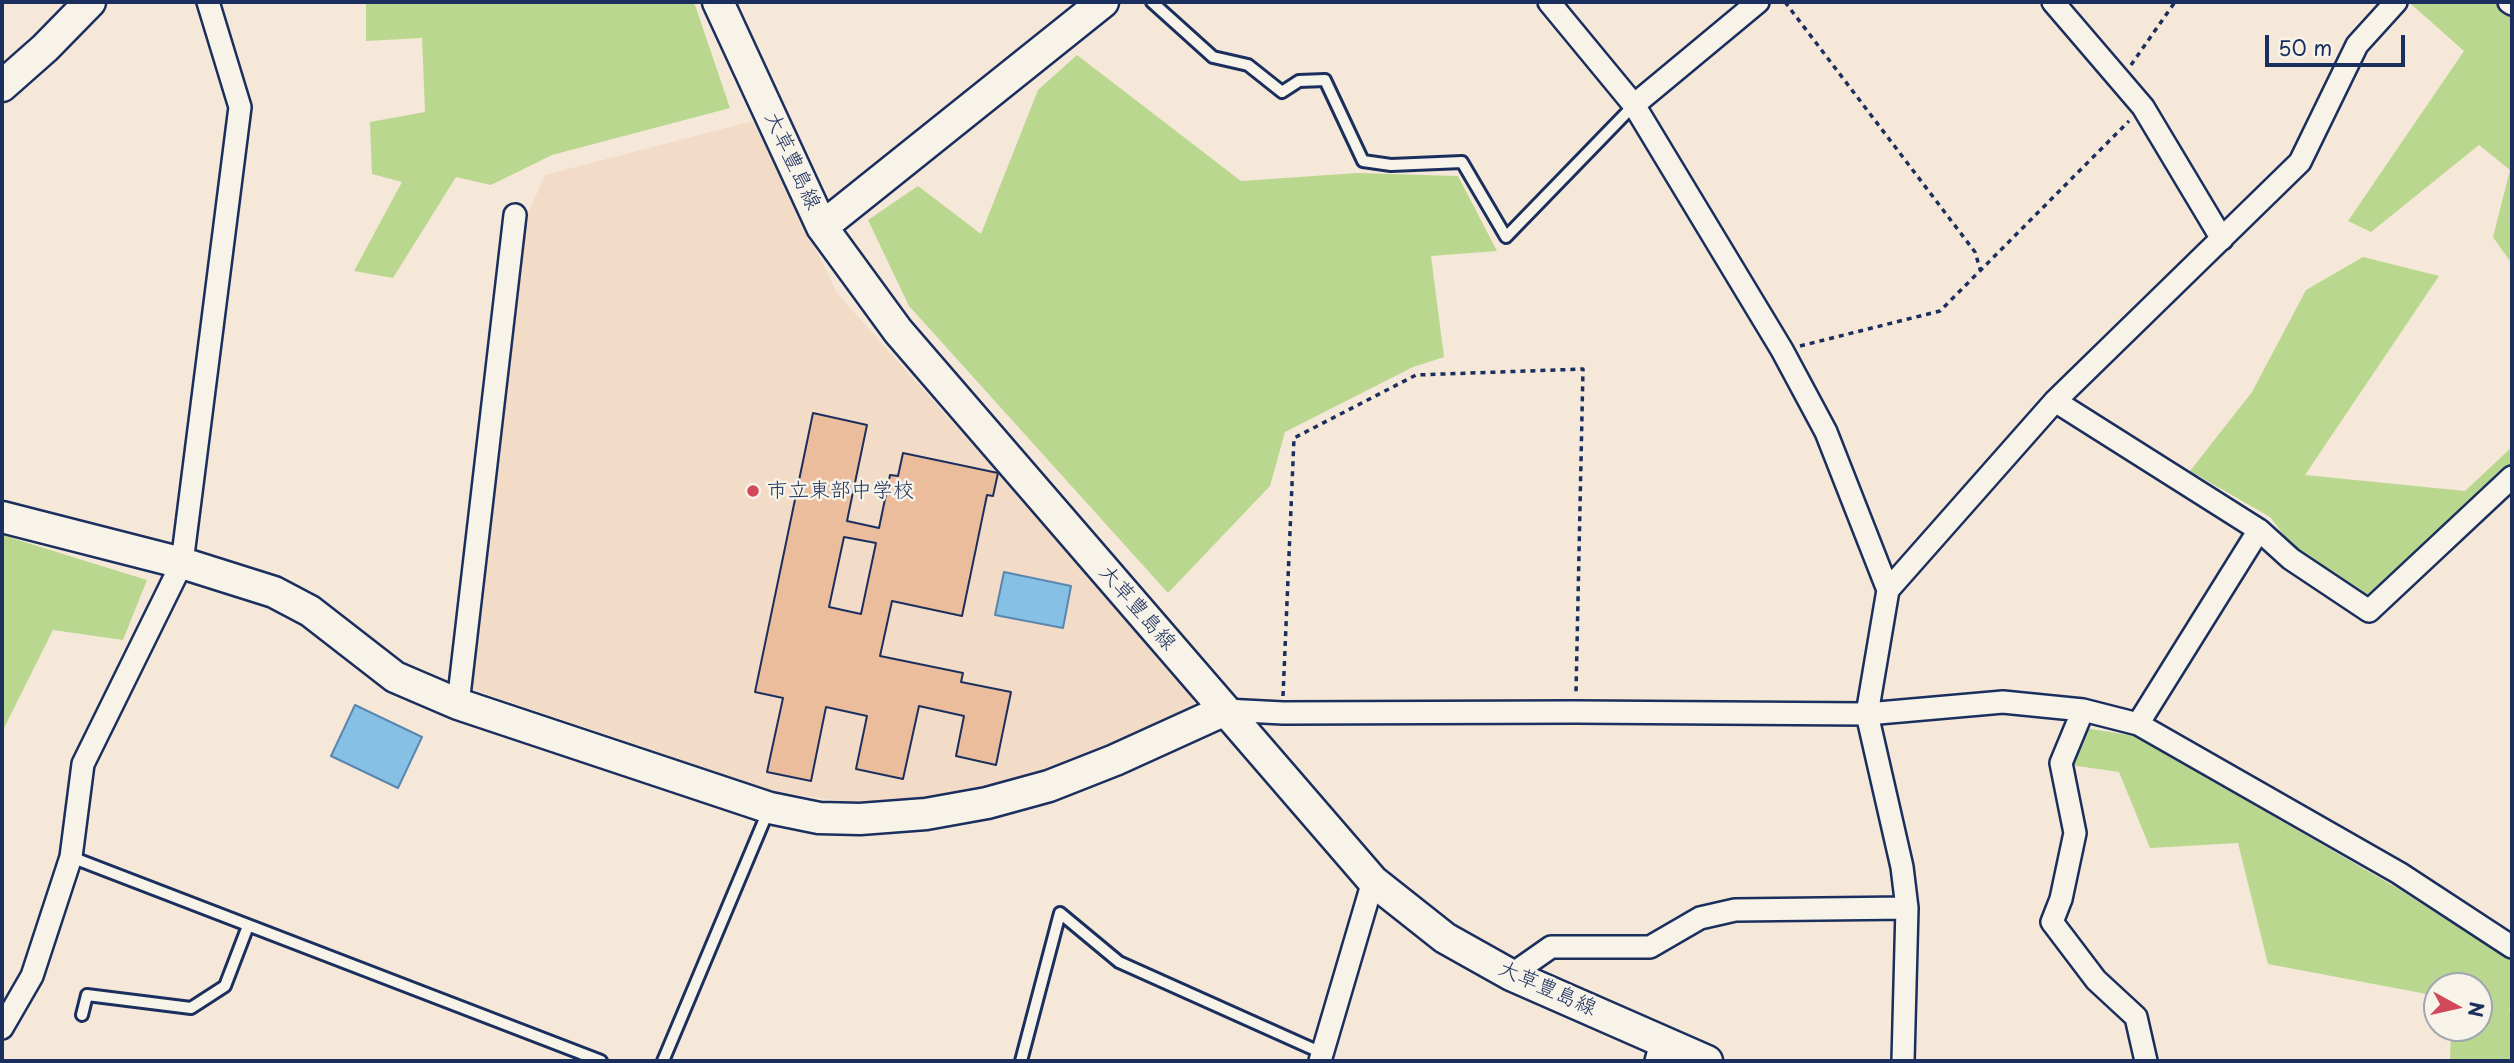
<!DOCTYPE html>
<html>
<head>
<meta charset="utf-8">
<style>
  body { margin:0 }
  #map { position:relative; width:2514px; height:1063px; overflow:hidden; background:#f5e8d9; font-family:"Playpen Sans",sans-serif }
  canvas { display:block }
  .frame { position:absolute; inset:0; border:4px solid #1b2f5e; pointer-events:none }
  .north { position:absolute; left:2423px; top:972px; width:70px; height:70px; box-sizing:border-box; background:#f7f3e8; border:2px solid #9fa5b1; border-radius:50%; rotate:98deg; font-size:19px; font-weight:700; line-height:28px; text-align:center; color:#1b2f5e }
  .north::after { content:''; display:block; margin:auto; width:24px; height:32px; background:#d1495b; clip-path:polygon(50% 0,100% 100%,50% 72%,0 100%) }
  .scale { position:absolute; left:2265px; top:35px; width:140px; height:32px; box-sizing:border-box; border:4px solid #1b2f5e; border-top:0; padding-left:9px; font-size:21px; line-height:24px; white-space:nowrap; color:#1b2f5e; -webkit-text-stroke:5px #f7f3e8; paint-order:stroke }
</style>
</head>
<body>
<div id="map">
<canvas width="2514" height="1063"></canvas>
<div class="frame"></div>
<div class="north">N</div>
<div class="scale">50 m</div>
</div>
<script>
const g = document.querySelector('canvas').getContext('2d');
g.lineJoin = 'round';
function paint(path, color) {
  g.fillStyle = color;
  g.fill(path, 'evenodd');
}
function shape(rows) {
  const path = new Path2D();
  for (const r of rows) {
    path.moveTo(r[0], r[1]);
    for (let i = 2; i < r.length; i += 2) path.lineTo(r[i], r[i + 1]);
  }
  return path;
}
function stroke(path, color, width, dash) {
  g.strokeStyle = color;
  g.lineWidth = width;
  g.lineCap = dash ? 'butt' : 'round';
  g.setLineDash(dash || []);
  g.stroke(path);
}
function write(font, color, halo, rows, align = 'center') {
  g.font = font + ' "Playpen Sans","Klee One",sans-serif';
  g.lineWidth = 5;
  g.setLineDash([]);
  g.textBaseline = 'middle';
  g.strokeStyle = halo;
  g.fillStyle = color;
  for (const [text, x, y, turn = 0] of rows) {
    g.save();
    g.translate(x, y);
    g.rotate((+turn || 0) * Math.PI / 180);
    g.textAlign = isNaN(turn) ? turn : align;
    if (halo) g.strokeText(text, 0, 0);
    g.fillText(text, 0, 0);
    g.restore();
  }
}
paint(shape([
  [753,121,837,293,1191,690,1195,708,1104,754,981,792,860,804,773,791,469,688,527,216,545,175]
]), '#f2dbc7');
paint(shape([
  [366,2,694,2,730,108,552,155,491,185,456,177,393,278,354,271,402,182,372,174,370,122,425,112,422,38,366,41],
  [2413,2,2492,2,2512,16,2512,264,2493,237,2510,170,2479,145,2371,232,2348,221,2464,51,2411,4],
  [1077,55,1241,181,1357,173,1458,176,1497,251,1431,256,1444,357,1413,367,1285,432,1270,486,1168,593,909,306,868,220,918,186,981,234,1038,90],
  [2363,257,2439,276,2305,475,2465,491,2512,447,2512,464,2369,598,2295,550,2270,517,2190,471,2252,392,2306,290],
  [2,535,147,580,123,640,53,630,2,732],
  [2085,728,2135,736,2397,888,2512,961,2512,1004,2509,1009,2512,1012,2512,1061,2450,1061,2451,1028,2479,1028,2479,986,2437,986,2437,996,2268,964,2238,843,2150,848,2119,772,2070,765]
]), '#bad78f');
const water = shape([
  [1004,572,1071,586,1063,628,995,615,1004,572],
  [355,705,422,737,398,788,331,756,355,705]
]);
paint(water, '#86c0e5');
stroke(water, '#5b86af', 2);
const building = shape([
  [813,413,867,425,847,521,879,528,890,475,898,476,903,453,998,473,993,496,987,495,962,616,892,601,880,656,963,673,961,682,1011,692,996,765,956,756,964,716,919,706,903,779,856,769,867,716,826,707,811,781,767,772,783,698,755,692,813,413],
  [844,537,876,543,861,614,829,607,844,537]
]);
paint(building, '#ebbd9c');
stroke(building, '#1b2f5e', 2);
const lane = shape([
  [1152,2,1213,57,1248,65,1282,92,1299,81,1325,80,1363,161,1391,165,1462,162,1506,237,1634,105],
  [71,857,601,1061],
  [82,1015,87,995,191,1008,225,986,248,926],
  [663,1061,769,809],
  [1021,1061,1060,913,1119,962,1322,1053]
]);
const street = shape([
  [1549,2,1634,105,1782,350,1826,432,1888,590,1867,714,1902,867,1907,908,1903,1061],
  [2053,2,2143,107,2222,239],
  [2509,2,2512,4],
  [1634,105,1758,2],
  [2055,401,2259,530,2291,559,2369,611,2512,477],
  [1888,590,2055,401,2300,162,2357,45,2396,2],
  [458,704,515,215],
  [1225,710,1283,713,1575,712,1867,714,2003,702,2083,710,2138,724,2399,873,2512,947],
  [2083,710,2061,763,2075,833,2061,899,2052,922,2096,980,2136,1017,2146,1061],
  [2138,724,2259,530],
  [1511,975,1551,947,1650,947,1700,918,1735,910,1907,908],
  [2,1028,32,976,71,857,83,764,182,563,240,107,208,2],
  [1320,1061,1373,881],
  [1656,1061,1662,1039]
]);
const secondary = shape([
  [718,2,822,227,898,331,1373,881,1445,938,1511,975,1707,1061],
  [2,86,45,48,90,2],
  [822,227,1103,2],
  [2,517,182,563,274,592,310,611,395,677,458,704,770,808,819,818,860,819,926,814,987,803,1049,786,1115,760,1225,710]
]);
stroke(lane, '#1b2f5e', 16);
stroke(street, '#1b2f5e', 26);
stroke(secondary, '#1b2f5e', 35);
stroke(shape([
  [1785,2,1975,252,1980,269],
  [2131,65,2175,2],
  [1800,346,1940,311,2129,121],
  [1283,696,1294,438,1416,375,1583,369,1576,692]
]), '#1b2f5e', 3.5, [5, 5]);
stroke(lane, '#f7f3e8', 10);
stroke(street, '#f7f3e8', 21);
stroke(secondary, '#f7f3e8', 30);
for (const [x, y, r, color] of [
  [753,491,7,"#d1495b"]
]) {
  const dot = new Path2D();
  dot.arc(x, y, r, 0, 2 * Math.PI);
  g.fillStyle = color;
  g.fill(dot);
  stroke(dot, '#f7f3e8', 2.5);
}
write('21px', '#1b2f5e', '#f7f3e8', [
  ["大草豊島線",792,161,65],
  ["大草豊島線",1137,608,49],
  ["大草豊島線",1547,989,24]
]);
write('21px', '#1b2f5e', '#f7f3e8', [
  ["市立東部中学校",767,491]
], 'left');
</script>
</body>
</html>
